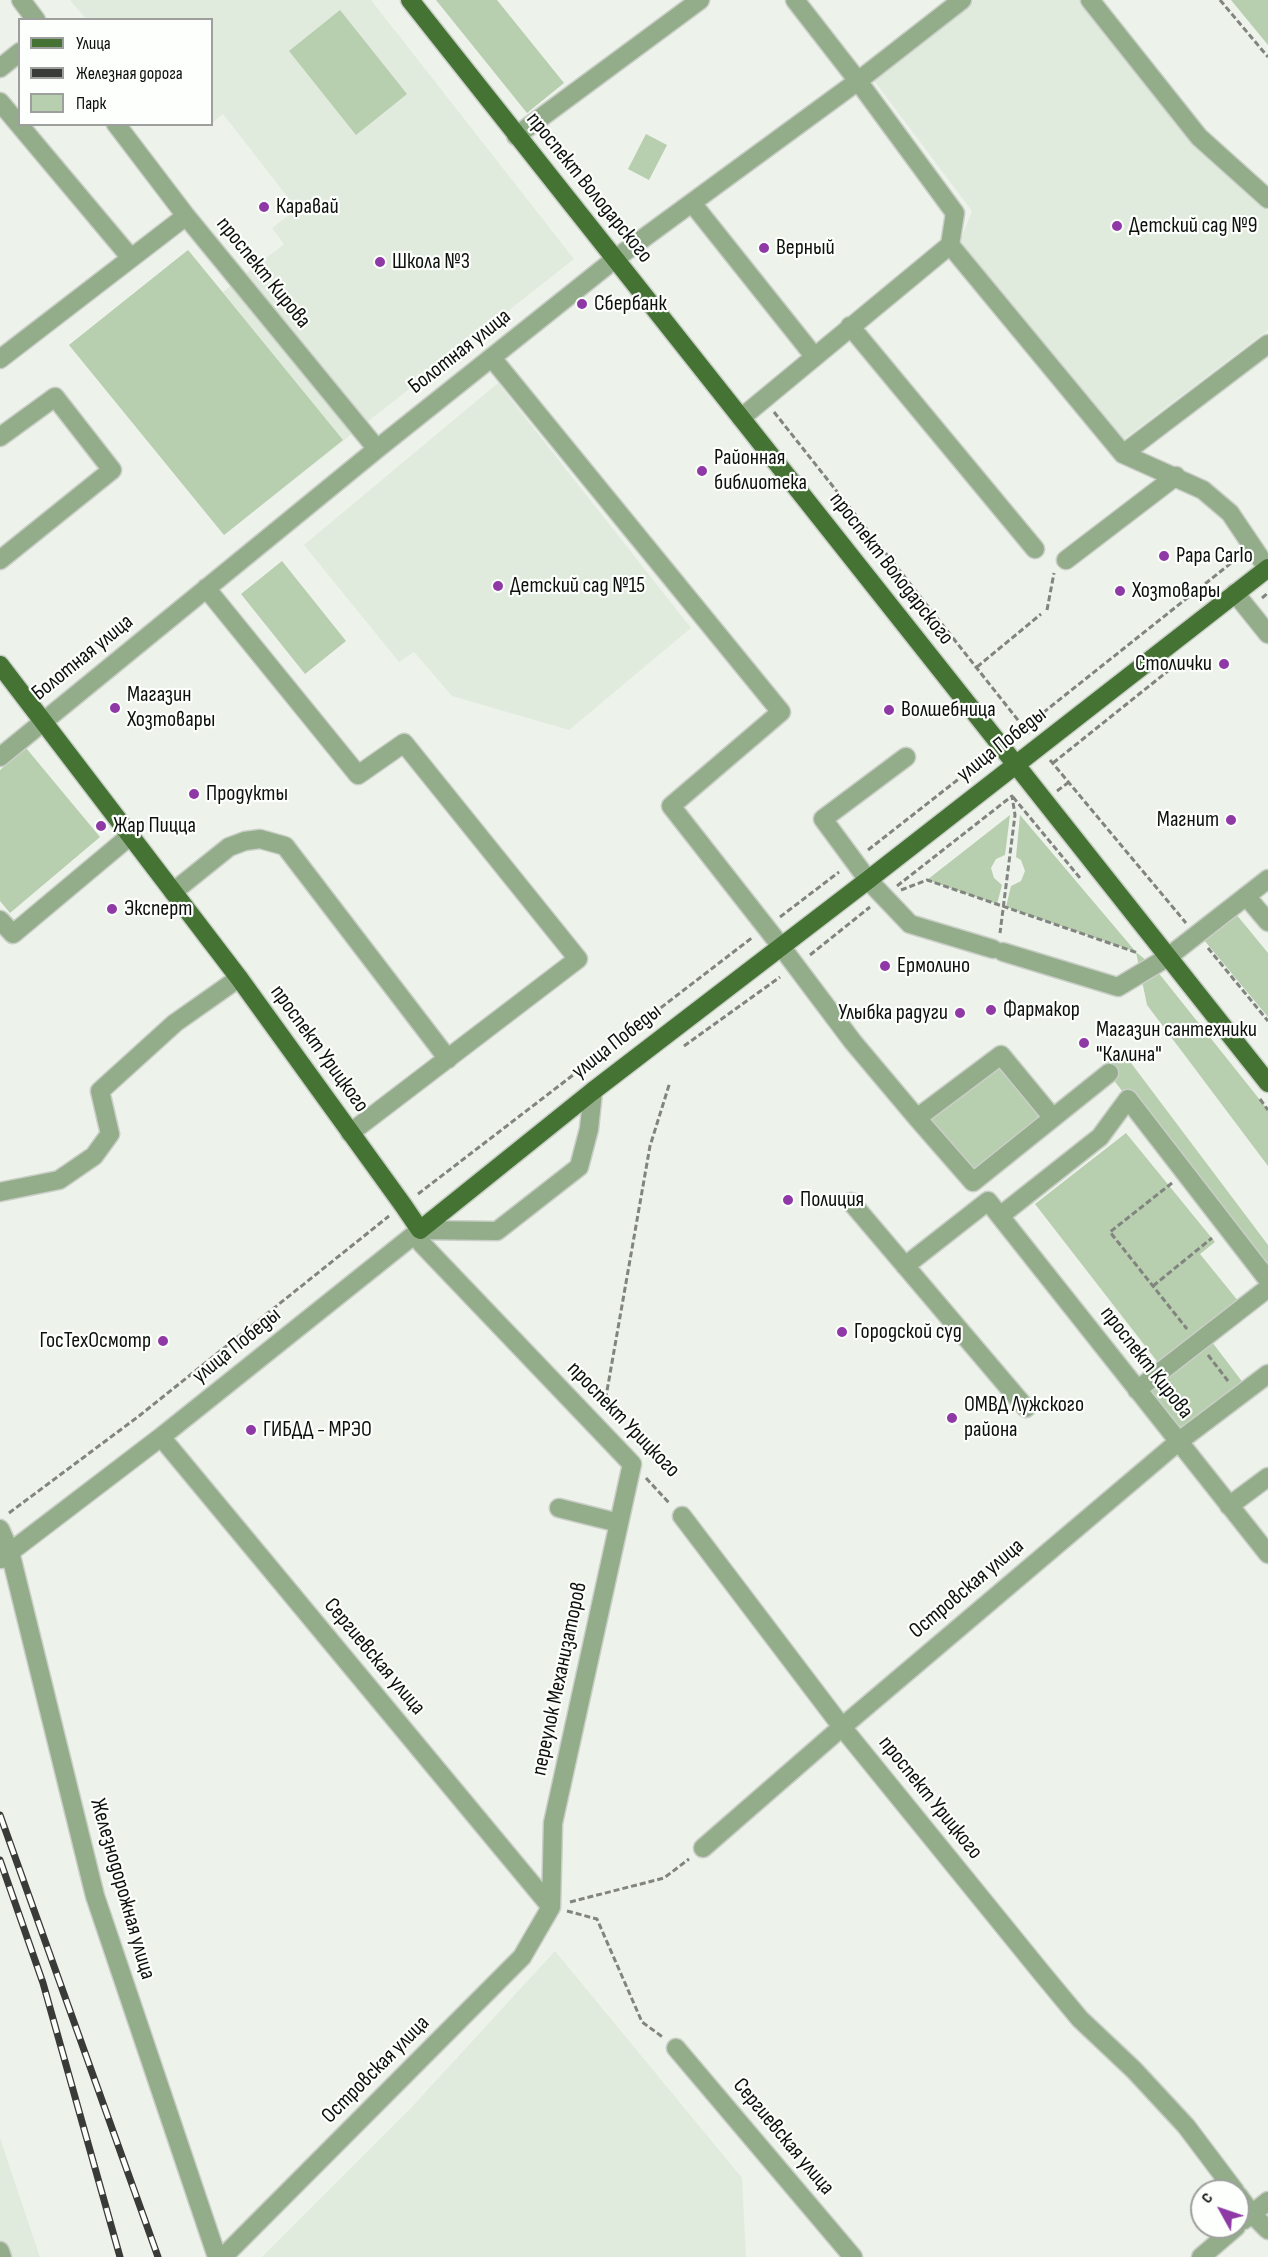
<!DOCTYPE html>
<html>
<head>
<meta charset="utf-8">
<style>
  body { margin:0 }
  #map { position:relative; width:1268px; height:2257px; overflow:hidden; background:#edf2eb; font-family:"Sofia Sans Condensed",sans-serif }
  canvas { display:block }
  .legend { position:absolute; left:18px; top:18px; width:195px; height:108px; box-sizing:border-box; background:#fcfffb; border:2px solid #9d9f9c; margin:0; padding:8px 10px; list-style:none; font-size:18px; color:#0e100d }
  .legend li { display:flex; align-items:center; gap:12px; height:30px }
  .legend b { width:30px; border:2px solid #9d9f9c }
  .north { position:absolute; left:1190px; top:2179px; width:60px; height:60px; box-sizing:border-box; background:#fcfffb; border:2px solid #9d9f9c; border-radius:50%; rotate:310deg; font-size:16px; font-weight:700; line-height:24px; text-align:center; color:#0e100d }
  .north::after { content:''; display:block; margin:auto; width:21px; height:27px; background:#8f39a6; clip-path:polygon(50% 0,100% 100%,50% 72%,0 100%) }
</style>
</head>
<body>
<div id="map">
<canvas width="1268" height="2257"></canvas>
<ul class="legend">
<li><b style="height:8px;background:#447333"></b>Улица</li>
<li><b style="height:8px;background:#393b38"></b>Железная дорога</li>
<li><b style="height:16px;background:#b7ceaf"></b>Парк</li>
</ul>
<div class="north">С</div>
</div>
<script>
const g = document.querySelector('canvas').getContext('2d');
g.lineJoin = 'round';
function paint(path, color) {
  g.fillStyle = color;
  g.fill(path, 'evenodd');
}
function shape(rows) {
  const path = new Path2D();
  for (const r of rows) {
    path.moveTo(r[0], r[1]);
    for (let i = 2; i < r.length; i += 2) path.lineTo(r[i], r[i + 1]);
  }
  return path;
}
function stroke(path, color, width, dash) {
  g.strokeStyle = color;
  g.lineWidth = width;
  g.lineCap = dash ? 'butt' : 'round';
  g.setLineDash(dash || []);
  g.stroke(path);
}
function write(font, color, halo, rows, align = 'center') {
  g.font = font + ' "Sofia Sans Condensed",sans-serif';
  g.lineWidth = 4.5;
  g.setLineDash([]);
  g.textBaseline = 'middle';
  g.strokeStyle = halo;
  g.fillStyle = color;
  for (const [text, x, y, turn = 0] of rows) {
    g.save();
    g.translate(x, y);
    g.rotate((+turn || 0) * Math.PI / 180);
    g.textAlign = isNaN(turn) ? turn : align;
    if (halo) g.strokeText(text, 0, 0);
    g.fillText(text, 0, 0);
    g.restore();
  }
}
paint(shape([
  [70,0,371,0,574,259,224,535,69,345,188,250,223,292,284,244,272,228,297,209,223,114,212,123,212,20,86,19],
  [975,0,1081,0,1195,143,1268,211,1268,330,1124,439,960,241,972,211,872,78],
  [498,383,691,628,569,730,452,696,414,652,399,662,304,545],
  [555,1951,742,2178,746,2257,262,2257,410,2109],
  [0,2138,40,2257,0,2257]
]), '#e0ebdd');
paint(shape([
  [436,0,497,0,564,83,527,113],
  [1231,0,1268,0,1268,45],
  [340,10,407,94,356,135,289,51],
  [646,134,667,145,649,180,628,169],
  [188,250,343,440,224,535,69,345],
  [282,561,346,641,305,674,241,594],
  [26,748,100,837,10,913,0,901,0,770],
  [1010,815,1005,855,996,859,991,868,994,878,1002,885,997,904,927,880],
  [1020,815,1136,952,1153,966,1268,1110,1268,1166,1147,1005,1136,952,1006,907,1011,886,1021,881,1025,871,1021,860,1016,857],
  [1231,908,1268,953,1268,1017,1199,934],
  [1122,1051,1268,1245,1268,1280,1109,1074,1097,1071],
  [1001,1055,1053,1118,973,1182,917,1118],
  [1126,1133,1215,1242,1200,1254,1243,1307,1268,1288,1268,1300,1212,1342,1244,1384,1174,1438,1137,1390,1163,1369,1035,1204]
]), '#b7ceaf');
const minor = shape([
  [21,0,36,20],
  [795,0,858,81,955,213,950,245,1123,454,1203,490,1230,513,1267,568],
  [1090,0,1199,137,1268,199],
  [0,68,20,52],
  [0,102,131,258],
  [116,124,186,216,377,449],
  [516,136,700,0],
  [692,203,814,356],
  [850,326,1035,549],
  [492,358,781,712,671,806,780,945,853,1042,917,1118,973,1182,1109,1073],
  [0,359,186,216],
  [741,418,950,245],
  [0,437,55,397,112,470,0,560],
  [1123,454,1268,344],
  [1066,560,1176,476],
  [206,588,358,775,404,743,578,959,350,1133],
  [1235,593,1268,634],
  [0,757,377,449,615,259,858,81,962,0],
  [906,757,823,819,868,880,910,924,993,949],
  [173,892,229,847,245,841,260,839,285,846,448,1059],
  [1246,896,1268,922],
  [0,920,13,934,130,836],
  [1003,952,1118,987,1168,957,1268,879],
  [917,1118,1001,1055,1053,1118],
  [0,1192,59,1180,94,1156,110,1134,100,1091,175,1023,239,978],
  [851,1202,1026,1408],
  [1000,1216,1100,1137,1128,1099,1268,1280],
  [420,1230,497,1231,579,1167,589,1129,593,1091],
  [905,1266,988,1201,1268,1554],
  [1137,1390,1268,1288],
  [161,1437,551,1907],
  [1229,1506,1268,1477],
  [559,1508,619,1523],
  [682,1516,842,1727,1041,1972,1080,2019,1134,2070,1186,2126,1235,2191],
  [0,1529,10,1552,95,1896,217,2257],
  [1,1559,161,1437,420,1230],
  [703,1848,842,1727,1178,1442,1268,1374],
  [676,2048,853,2257],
  [1238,2195,1252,2214,1268,2230],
  [1244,2220,1268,2201],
  [0,2251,2,2257],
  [223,2257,522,1957,551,1907,553,1823,632,1464,421,1243,420,1230],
  [1201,2257,1236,2227]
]);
const major = shape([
  [410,0,1268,1083],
  [0,665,239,978,403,1205,420,1230,593,1091,868,880,1268,568]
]);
stroke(minor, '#c9cec7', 21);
stroke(major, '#c9cec7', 21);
stroke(shape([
  [1220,0,1268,57],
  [774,412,1029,734],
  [1262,598,1268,593],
  [1047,610,1054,573],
  [977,667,1041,614],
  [1015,735,1240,556],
  [1050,760,1186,923],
  [1053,763,1178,663],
  [1057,791,1069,782],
  [1013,797,1080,878],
  [868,850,988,756],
  [897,886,1012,796,1015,815,1000,933],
  [901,890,927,880,1138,953],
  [780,917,839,872],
  [1208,948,1268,1021],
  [810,955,870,907],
  [684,1046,780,977],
  [1260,1099,1268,1110],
  [1172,1183,1110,1232,1187,1329],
  [418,1194,753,937],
  [1153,1286,1212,1238],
  [1208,1355,1228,1381],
  [604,1408,650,1146,670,1082],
  [646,1478,670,1504],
  [9,1513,139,1416,389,1216],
  [570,1902,664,1878,689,1859],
  [567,1911,597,1919,642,2022,664,2038]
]), '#81847f', 3, [6, 3]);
stroke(minor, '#93ad8a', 18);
stroke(major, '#447333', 18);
const rail = shape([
  [0,1815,158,2257],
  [0,1860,43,1983,120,2257]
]);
stroke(rail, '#393b38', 7);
stroke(rail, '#fcfffb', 4.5, [14]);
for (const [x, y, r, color] of [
  [264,207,6,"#8f39a6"],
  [1117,226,6,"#8f39a6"],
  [764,248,6,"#8f39a6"],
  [380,262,6,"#8f39a6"],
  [582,304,6,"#8f39a6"],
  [702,471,6,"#8f39a6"],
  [1164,556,6,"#8f39a6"],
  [498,586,6,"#8f39a6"],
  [1120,591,6,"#8f39a6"],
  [1224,664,6,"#8f39a6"],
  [115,708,6,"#8f39a6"],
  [889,710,6,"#8f39a6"],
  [194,794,6,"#8f39a6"],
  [1231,820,6,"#8f39a6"],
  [101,826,6,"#8f39a6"],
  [112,909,6,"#8f39a6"],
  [885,966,6,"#8f39a6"],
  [991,1010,6,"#8f39a6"],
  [960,1013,6,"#8f39a6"],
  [1084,1043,6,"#8f39a6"],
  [788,1200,6,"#8f39a6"],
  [842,1332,6,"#8f39a6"],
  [163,1341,6,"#8f39a6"],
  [952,1418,6,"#8f39a6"],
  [251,1430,6,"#8f39a6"]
]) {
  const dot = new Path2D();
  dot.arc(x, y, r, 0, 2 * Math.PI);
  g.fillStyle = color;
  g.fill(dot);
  stroke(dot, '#fcfffb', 2);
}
write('22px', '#0e100d', '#fcfffb', [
  ["проспект Володарского",589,188,51],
  ["проспект Кирова",263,273,51],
  ["Болотная улица",460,352,-38],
  ["проспект Володарского",891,569,52],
  ["Болотная улица",83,658,-39],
  ["улица Победы",1002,745,-38],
  ["улица Победы",617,1042,-38],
  ["проспект Урицкого",319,1049,54],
  ["улица Победы",237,1346,-39],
  ["проспект Кирова",1146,1363,52],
  ["проспект Урицкого",623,1420,46],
  ["Островская улица",967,1589,-40],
  ["Сергиевская улица",374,1657,50],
  ["переулок Механизаторов",560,1679,-78],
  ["проспект Урицкого",930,1798,51],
  ["Железнодорожная улица",122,1889,74],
  ["Островская улица",376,2070,-45],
  ["Сергиевская улица",783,2137,50]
]);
write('22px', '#0e100d', '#fcfffb', [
  ["Каравай",276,207],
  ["Детский сад №9",1129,226],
  ["Верный",776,248],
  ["Школа №3",392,262],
  ["Сбербанк",594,304],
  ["Районная",714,458],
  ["библиотека",714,483],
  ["Papa Carlo",1176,556],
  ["Детский сад №15",510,586],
  ["Хозтовары",1132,591],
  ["Столички",1212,664,"right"],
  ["Магазин",127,695],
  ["Хозтовары",127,720],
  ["Волшебница",901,710],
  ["Продукты",206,794],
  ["Магнит",1219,820,"right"],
  ["Жар Пицца",113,826],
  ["Эксперт",124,909],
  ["Ермолино",897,966],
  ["Фармакор",1003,1010],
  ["Улыбка радуги",948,1013,"right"],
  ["Магазин сантехники",1096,1030],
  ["\"Калина\"",1096,1055],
  ["Полиция",800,1200],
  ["Городской суд",854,1332],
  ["ГосТехОсмотр",151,1341,"right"],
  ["ОМВД Лужского",964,1405],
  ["района",964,1430],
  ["ГИБДД - МРЭО",263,1430]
], 'left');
</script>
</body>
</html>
